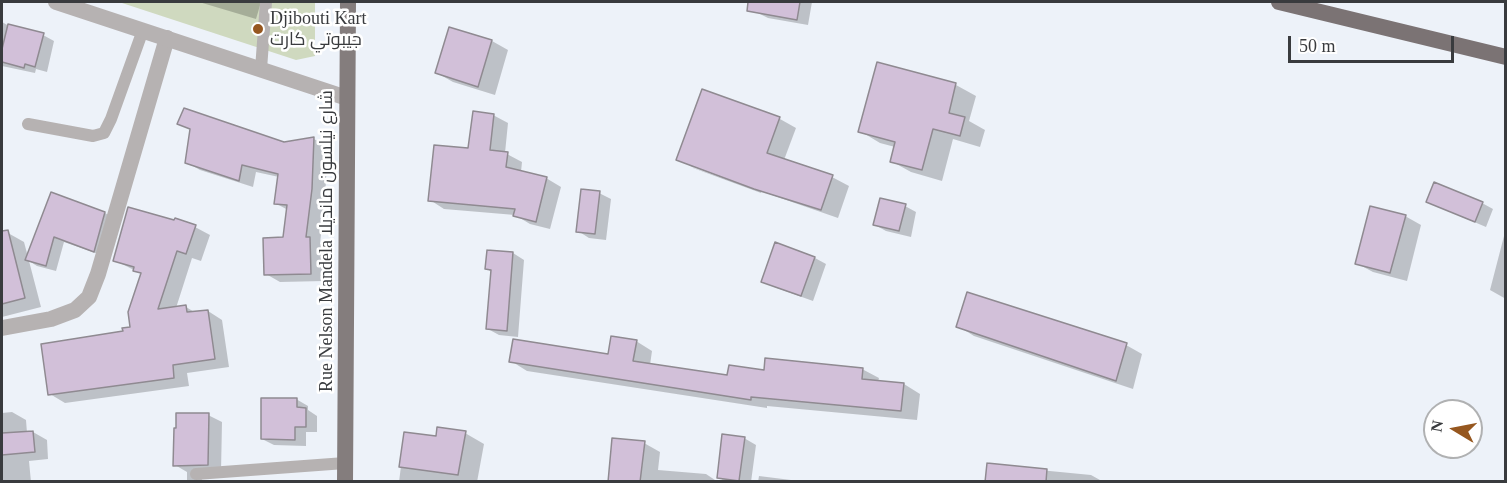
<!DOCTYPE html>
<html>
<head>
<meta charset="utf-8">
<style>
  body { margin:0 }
  #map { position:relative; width:1507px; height:483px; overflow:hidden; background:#edf2f9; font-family:"Times New Roman",serif }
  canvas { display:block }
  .frame { position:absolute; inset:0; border:3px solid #393b3e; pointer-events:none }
  .north { position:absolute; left:1423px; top:399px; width:60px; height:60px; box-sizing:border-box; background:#fff; border:2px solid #b0b1b2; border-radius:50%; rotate:280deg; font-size:16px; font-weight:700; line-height:24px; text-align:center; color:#393b3e }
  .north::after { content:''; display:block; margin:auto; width:21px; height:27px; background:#96571f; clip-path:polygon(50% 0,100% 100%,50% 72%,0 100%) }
  .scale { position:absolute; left:1288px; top:36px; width:166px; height:27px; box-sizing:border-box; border:3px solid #393b3e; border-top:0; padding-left:8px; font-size:18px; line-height:21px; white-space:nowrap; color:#393b3e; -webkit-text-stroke:4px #fff; paint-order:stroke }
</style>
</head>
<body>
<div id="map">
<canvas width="1507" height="483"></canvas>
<div class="frame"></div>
<div class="north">N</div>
<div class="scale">50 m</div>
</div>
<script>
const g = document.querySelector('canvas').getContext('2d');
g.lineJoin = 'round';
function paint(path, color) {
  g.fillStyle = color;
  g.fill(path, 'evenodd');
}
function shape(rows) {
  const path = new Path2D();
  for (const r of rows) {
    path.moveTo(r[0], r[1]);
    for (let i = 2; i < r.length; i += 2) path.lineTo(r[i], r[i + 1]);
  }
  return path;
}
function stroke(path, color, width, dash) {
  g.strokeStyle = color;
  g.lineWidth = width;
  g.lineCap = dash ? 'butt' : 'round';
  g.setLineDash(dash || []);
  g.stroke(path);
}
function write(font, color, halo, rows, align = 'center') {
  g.font = font + ' "Times New Roman",Cairo,serif';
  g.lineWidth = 5;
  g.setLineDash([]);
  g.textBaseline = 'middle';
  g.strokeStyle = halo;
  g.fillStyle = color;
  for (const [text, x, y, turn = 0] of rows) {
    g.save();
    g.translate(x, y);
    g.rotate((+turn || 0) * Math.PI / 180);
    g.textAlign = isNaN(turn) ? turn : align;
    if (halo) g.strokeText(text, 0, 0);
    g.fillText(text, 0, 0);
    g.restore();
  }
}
paint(shape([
  [119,2,315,2,315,56,296,60]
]), '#cfd9bf');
paint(shape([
  [199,2,261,2,256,19],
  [758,2,812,2,808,25,768,18,756,12],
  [2,22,9,26,43,35,54,41,47,72,36,69,35,73,2,66],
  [450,28,492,41,508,50,495,95,453,82,437,73],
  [878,64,956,85,976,96,969,121,985,130,980,147,953,139,942,181,911,172,891,161,895,147,880,143,860,131],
  [703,90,780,119,796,128,784,160,832,177,849,186,838,218,694,168,678,159],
  [693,164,762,190,761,193,693,168],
  [493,115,508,123,505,153,522,162,521,172,546,178,561,187,550,229,530,224,515,215,444,209,430,200,470,150],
  [179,123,284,144,314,139,328,147,325,197,320,244,324,246,324,281,280,282,266,274,284,239,288,210,275,203,279,177,256,172,253,187,200,170,186,162,191,130],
  [599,193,611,199,606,240,589,238,578,231],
  [51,194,105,213,115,219,104,256,64,242,56,271,37,266,29,261,41,307,2,317,2,234,8,233,24,242,28,257],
  [1427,202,1482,203,1493,209,1486,227],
  [905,206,916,212,911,237,886,231,875,225],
  [1405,216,1421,225,1407,281,1373,272,1356,263],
  [195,227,210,235,201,261,192,258,176,308,186,307,196,313,208,311,222,320,229,367,187,373,189,386,65,403,50,394,124,332,132,328,142,274,114,260],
  [1504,236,1506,236,1506,299,1490,290],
  [776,244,815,258,826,264,813,301,774,287,763,281],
  [488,251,513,253,524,260,518,337,499,335,488,329,492,272,487,269],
  [958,326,1126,345,1142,354,1133,389,974,336],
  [636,341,652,351,650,365,729,377,765,372,862,369,879,378,878,382,904,384,920,394,917,420,767,406,767,408,527,371,511,361,609,355],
  [296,399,308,406,308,410,317,416,317,432,306,432,306,446,274,445,262,439],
  [12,412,26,420,27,433,33,432,47,440,48,459,29,461,31,482,2,482,2,413],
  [208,415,222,422,221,472,204,474,201,482,187,482,187,472,175,465],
  [465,433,484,444,477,482,399,482,405,434,437,438],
  [744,438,756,445,751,482,726,482,718,477],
  [644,443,660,452,658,470,706,474,718,482,609,482],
  [988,465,1091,475,1100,480,1108,482,987,482],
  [759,476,807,482,758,482]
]), '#0003');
const building = shape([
  [748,2,800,2,797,20,747,11,748,2],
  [8,24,44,33,35,67,25,64,24,68,2,62,2,49,8,24],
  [449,27,492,40,478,87,435,73,449,27],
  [877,62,956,83,949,113,965,117,960,136,933,129,922,170,890,162,895,142,858,132,877,62],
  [702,89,780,117,767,153,833,175,821,210,754,189,676,160,702,89],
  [184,108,284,142,314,137,312,189,306,237,310,237,311,274,264,275,263,238,283,237,287,205,274,204,278,174,242,165,239,181,185,163,190,129,177,124,184,108],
  [473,111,494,114,490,150,508,152,506,167,547,177,536,222,513,216,515,209,428,201,434,145,468,148,473,111],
  [1434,182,1483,202,1475,222,1426,202,1434,182],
  [581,189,600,191,595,234,576,232,581,189],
  [51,192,105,212,94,252,54,237,46,266,25,260,51,192],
  [880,198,906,204,899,231,873,225,880,198],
  [1370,206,1406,215,1390,273,1355,264,1370,206],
  [128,207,174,220,175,218,196,225,186,254,177,251,158,309,186,305,187,312,208,310,215,359,173,365,174,378,48,395,41,344,123,331,122,328,130,327,128,312,141,273,133,271,134,267,113,261,128,207],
  [8,230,25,298,2,304,2,231,8,230],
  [775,242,815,257,801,296,761,282,775,242],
  [487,250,513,252,507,331,486,329,491,270,485,269,487,250],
  [967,292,1127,343,1116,381,956,327,967,292],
  [611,336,637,340,633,361,727,375,729,365,764,370,765,358,863,368,862,379,904,383,901,411,751,397,751,400,509,362,513,339,608,354,611,336],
  [261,398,297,398,297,407,306,408,306,427,295,427,295,440,261,439,261,398],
  [176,413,209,413,208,465,173,466,174,428,176,428,176,413],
  [437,427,466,431,458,475,399,467,404,432,436,436,437,427],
  [33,431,35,452,2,455,2,433,33,431],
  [722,434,745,437,739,481,717,478,722,434],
  [612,438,645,441,640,482,608,482,612,438],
  [987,463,1047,469,1046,482,985,482,987,463]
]);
paint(building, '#d2c0d9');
stroke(building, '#8f8a91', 1.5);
stroke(shape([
  [261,69,266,2],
  [28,124,93,136,104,133,111,119,143,30],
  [196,474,345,463]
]), '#b6b2b2', 12);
stroke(shape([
  [2,328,51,319,75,310,89,297,98,274,167,38]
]), '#b6b2b2', 16);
stroke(shape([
  [56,2,347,98]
]), '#b6b2b2', 16);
stroke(shape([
  [345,482,348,2]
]), '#847d7d', 16);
stroke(shape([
  [1279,2,1506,57]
]), '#7b7374', 16);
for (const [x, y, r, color] of [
  [258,29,6,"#96571f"]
]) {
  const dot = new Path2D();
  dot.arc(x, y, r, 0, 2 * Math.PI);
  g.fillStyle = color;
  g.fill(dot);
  stroke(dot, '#fff', 2);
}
write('18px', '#393b3e', '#fff', [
  ["Djibouti Kart",270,19],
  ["جيبوتي كارت",270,40]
], 'left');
write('18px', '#393b3e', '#fff', [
  ["Rue Nelson Mandela شارع نيلسون مانديلا",327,241,-90]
]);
</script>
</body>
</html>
